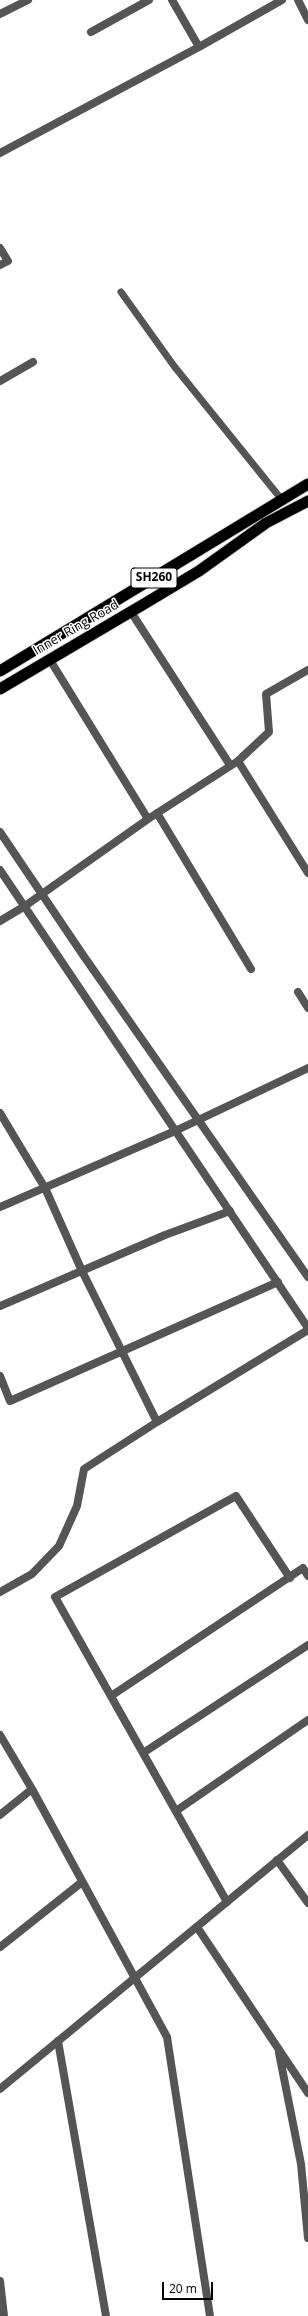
<!DOCTYPE html>
<html>
<head>
<meta charset="utf-8">
<style>
  body { margin:0 }
  #map { position:relative; width:308px; height:2316px; overflow:hidden; background:#fff; font-family:"Open Sans",sans-serif }
  canvas { display:block }
  .scale { position:absolute; left:162px; top:2282px; width:51px; height:18px; box-sizing:border-box; border:2px solid #000; border-top:0; padding-left:5px; font-size:12px; line-height:14px; white-space:nowrap; color:#000; -webkit-text-stroke:3px #fff; paint-order:stroke }
</style>
</head>
<body>
<div id="map">
<canvas width="308" height="2316"></canvas>
<div class="scale">20 m</div>
</div>
<script>
const g = document.querySelector('canvas').getContext('2d');
g.lineJoin = 'round';
function shape(rows) {
  const path = new Path2D();
  for (const r of rows) {
    path.moveTo(r[0], r[1]);
    for (let i = 2; i < r.length; i += 2) path.lineTo(r[i], r[i + 1]);
  }
  return path;
}
function stroke(path, color, width, dash) {
  g.strokeStyle = color;
  g.lineWidth = width;
  g.lineCap = dash ? 'butt' : 'round';
  g.setLineDash(dash || []);
  g.stroke(path);
}
function write(font, color, halo, rows, align = 'center') {
  g.font = font + ' "Open Sans",sans-serif';
  g.lineWidth = 3;
  g.setLineDash([]);
  g.textBaseline = 'middle';
  g.strokeStyle = halo;
  g.fillStyle = color;
  for (const [text, x, y, turn = 0] of rows) {
    g.save();
    g.translate(x, y);
    g.rotate((+turn || 0) * Math.PI / 180);
    g.textAlign = isNaN(turn) ? turn : align;
    if (halo) g.strokeText(text, 0, 0);
    g.fillText(text, 0, 0);
    g.restore();
  }
}
const trunk = shape([
  [0,671,308,484],
  [0,689,144,604,199,571,266,523,308,501]
]);
stroke(trunk, '#dbdbdb', 13);
stroke(shape([
  [121,292,174,366,282,500]
]), '#555', 7);
stroke(shape([
  [172,0,199,47],
  [298,0,308,20],
  [0,14,28,0],
  [91,32,149,0],
  [0,153,199,47,282,0],
  [0,248,8,261,0,265],
  [0,381,33,362],
  [131,612,230,765],
  [50,660,148,819],
  [238,761,269,732,266,694,308,670],
  [157,813,251,969],
  [0,921,25,906,148,819,238,761,308,873],
  [298,992,308,1008],
  [0,1113,45,1188,82,1271,157,1422],
  [0,1207,175,1131,308,1068],
  [0,1306,165,1235,230,1211],
  [0,1376,10,1401,278,1282],
  [0,1592,32,1574,59,1546,77,1506,84,1469,157,1422,308,1330],
  [111,1696,303,1568,308,1576],
  [0,1735,32,1789,0,1815],
  [143,1753,308,1645],
  [32,1789,167,2037,210,2316],
  [176,1811,308,1720],
  [277,1860,308,1903],
  [227,1902,55,1597,236,1496,290,1578],
  [197,1927,308,2093],
  [0,1947,82,1882],
  [58,2041,106,2316],
  [279,2053,301,2164,308,2238],
  [0,2281,4,2316]
]), '#555', 8);
stroke(shape([
  [0,832,83,955,308,1277],
  [0,870,308,1328],
  [0,2089,308,1835]
]), '#555', 8);
stroke(trunk, '#000', 11);
for (const [x, y, w] of [
  [154,578,46]
]) {
  const box = new Path2D();
  box.roundRect(x - w / 2, y - 10, w, 20, 3);
  g.fillStyle = '#fff';
  g.fill(box);
  stroke(box, '#000', 1);
}
write('bold 12px', '#000', null, [
  ["SH260",154,578]
]);
write('13px', '#000', '#fff', [
  ["Inner Ring Road",76,628,-30]
]);
</script>
</body>
</html>
